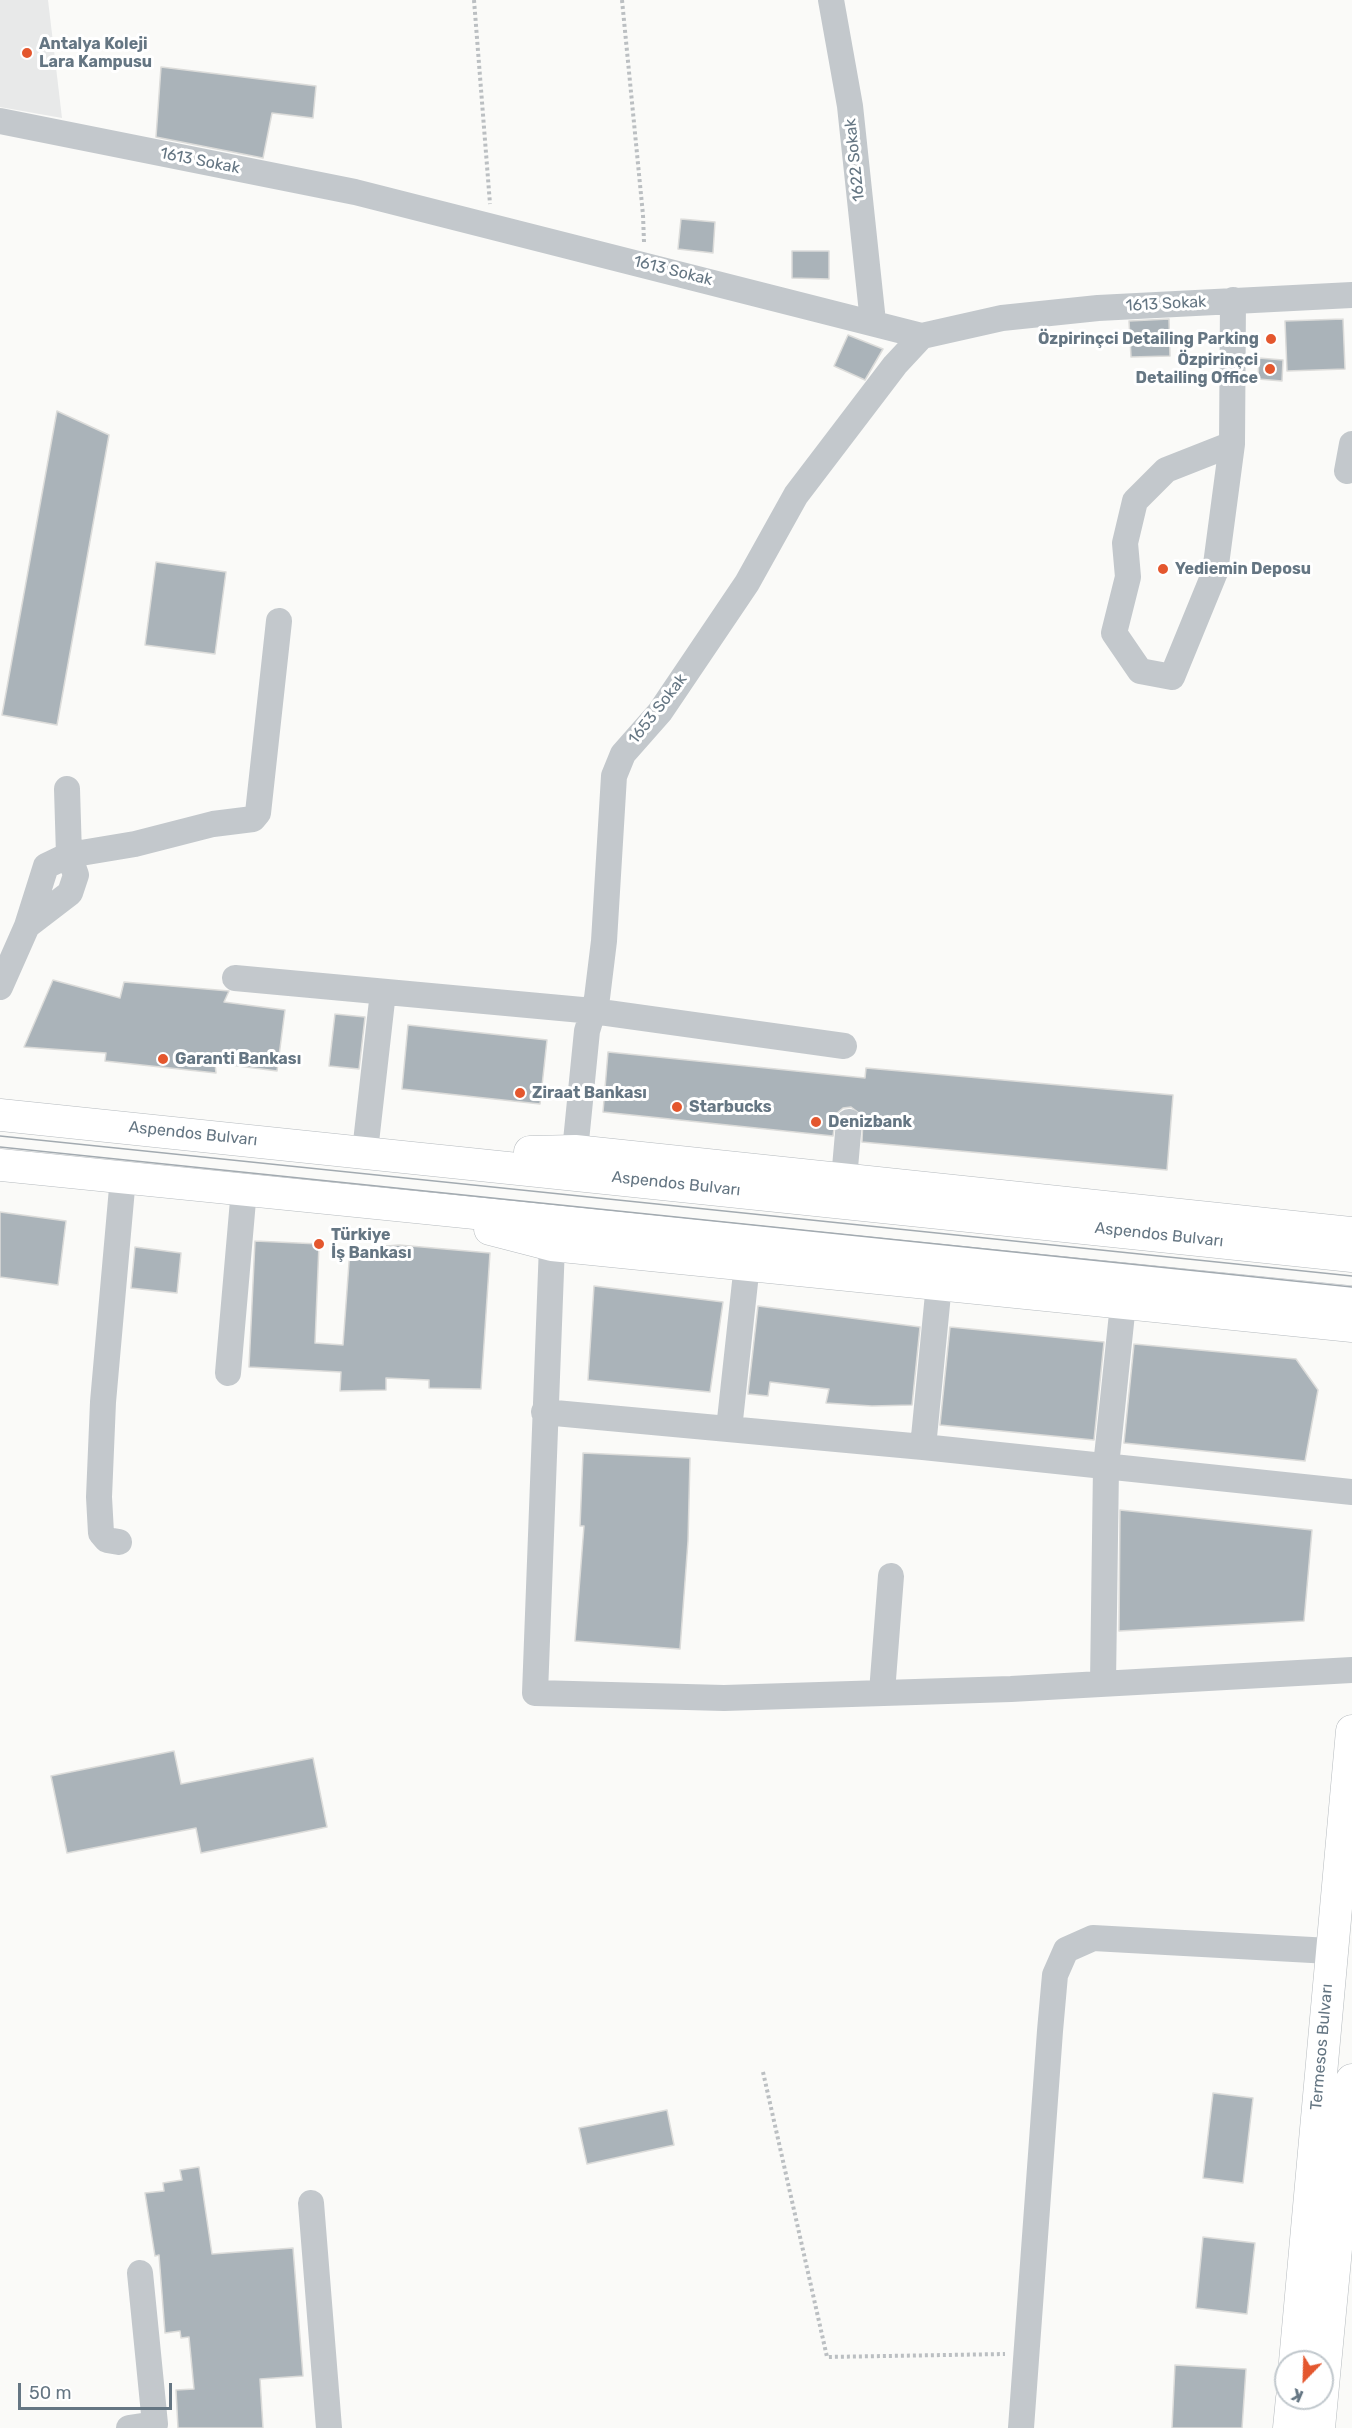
<!DOCTYPE html>
<html>
<head>
<meta charset="utf-8">
<style>
  body { margin:0 }
  #map { position:relative; width:1352px; height:2428px; overflow:hidden; background:#fafaf8; font-family:Rubik,sans-serif }
  canvas { display:block }
  .north { position:absolute; left:1274px; top:2350px; width:60px; height:60px; box-sizing:border-box; background:#fff; border:2px solid #c1c8cd; border-radius:50%; rotate:203deg; font-size:16px; font-weight:700; line-height:24px; text-align:center; color:#657683 }
  .north::after { content:''; display:block; margin:auto; width:21px; height:27px; background:#e4572e; clip-path:polygon(50% 0,100% 100%,50% 72%,0 100%) }
  .scale { position:absolute; left:18px; top:2383px; width:154px; height:27px; box-sizing:border-box; border:3px solid #657683; border-top:0; padding-left:8px; font-size:18px; line-height:21px; white-space:nowrap; color:#657683; -webkit-text-stroke:4px #fff; paint-order:stroke }
</style>
</head>
<body>
<div id="map">
<canvas width="1352" height="2428"></canvas>
<div class="north">K</div>
<div class="scale">50 m</div>
</div>
<script>
const g = document.querySelector('canvas').getContext('2d');
g.lineJoin = 'round';
function paint(path, color) {
  g.fillStyle = color;
  g.fill(path, 'evenodd');
}
function shape(rows) {
  const path = new Path2D();
  for (const r of rows) {
    path.moveTo(r[0], r[1]);
    for (let i = 2; i < r.length; i += 2) path.lineTo(r[i], r[i + 1]);
  }
  return path;
}
function stroke(path, color, width, dash) {
  g.strokeStyle = color;
  g.lineWidth = width;
  g.lineCap = dash ? 'butt' : 'round';
  g.setLineDash(dash || []);
  g.stroke(path);
}
function write(font, color, halo, rows, align = 'center') {
  g.font = font + ' Rubik,sans-serif';
  g.lineWidth = 6;
  g.setLineDash([]);
  g.textBaseline = 'middle';
  g.strokeStyle = halo;
  g.fillStyle = color;
  for (const [text, x, y, turn = 0] of rows) {
    g.save();
    g.translate(x, y);
    g.rotate((+turn || 0) * Math.PI / 180);
    g.textAlign = isNaN(turn) ? turn : align;
    if (halo) g.strokeText(text, 0, 0);
    g.fillText(text, 0, 0);
    g.restore();
  }
}
paint(shape([
  [0,0,48,0,62,118,0,107]
]), '#e8e9e9');
const building = shape([
  [161,67,316,86,313,118,272,113,263,158,156,137,161,67],
  [681,219,715,222,713,253,678,249,681,219],
  [792,251,829,251,829,279,792,278,792,251],
  [1169,319,1170,356,1131,357,1129,321,1169,319],
  [1343,319,1345,369,1287,371,1285,321,1343,319],
  [848,335,883,349,865,380,834,366,848,335],
  [1259,358,1283,360,1282,381,1258,379,1259,358],
  [57,411,109,435,57,725,2,715,57,411],
  [156,562,226,572,215,654,145,645,156,562],
  [53,980,120,998,124,982,229,991,224,1002,285,1010,277,1071,215,1063,216,1073,105,1061,106,1053,24,1047,53,980],
  [335,1014,365,1017,359,1069,329,1066,335,1014],
  [408,1025,547,1040,540,1104,402,1089,408,1025],
  [608,1052,865,1078,866,1068,1173,1095,1167,1170,862,1142,863,1116,851,1107,843,1108,836,1114,833,1136,603,1112,608,1052],
  [0,1212,66,1221,58,1285,0,1277,0,1212],
  [255,1241,319,1244,315,1343,343,1345,350,1249,399,1245,490,1253,481,1389,429,1388,429,1380,386,1378,386,1390,340,1391,341,1372,249,1367,255,1241],
  [135,1247,181,1253,177,1293,131,1288,135,1247],
  [594,1286,723,1302,710,1392,588,1380,594,1286],
  [758,1306,920,1327,912,1405,872,1406,826,1403,829,1389,770,1382,768,1396,748,1394,758,1306],
  [950,1327,1104,1342,1094,1440,940,1425,950,1327],
  [1134,1344,1296,1359,1318,1390,1305,1461,1124,1443,1134,1344],
  [583,1453,690,1458,688,1541,680,1649,575,1641,584,1526,580,1526,583,1453],
  [1120,1510,1312,1530,1304,1621,1119,1631,1120,1510],
  [174,1751,181,1784,313,1758,327,1827,201,1853,196,1828,67,1853,51,1776,174,1751],
  [1213,2093,1253,2098,1243,2183,1203,2178,1213,2093],
  [667,2110,674,2145,587,2164,579,2128,667,2110],
  [199,2167,212,2254,293,2248,303,2376,260,2379,263,2428,178,2428,176,2390,194,2389,189,2337,181,2338,180,2331,165,2333,159,2255,155,2256,145,2193,164,2191,163,2183,182,2180,180,2170,199,2167],
  [1203,2237,1255,2243,1247,2314,1196,2308,1203,2237],
  [1175,2365,1246,2369,1242,2428,1172,2428,1175,2365]
]);
paint(building, '#aab3b9');
stroke(building, '#dcdcda', 1.5);
const major = shape([
  [0,1115,1352,1256],
  [530,1152,575,1151,1352,1233],
  [0,1165,1352,1302],
  [490,1229,552,1245,1352,1326],
  [1295,2362,1352,1731],
  [1289,2428,1292,2398],
  [1319,2428,1352,2080]
]);
stroke(major, '#b5babe', 33);
stroke(shape([
  [474,0,490,204],
  [622,0,643,215,644,242],
  [763,2072,827,2357,1005,2354]
]), '#bbbfc2', 4, [3, 3]);
stroke(shape([
  [831,0,850,106,873,322],
  [0,121,355,192,922,336,1002,318,1098,308,1352,295],
  [1232,444,1166,470,1135,501,1125,543,1128,577,1114,633,1140,671,1172,677,1215,572,1232,444,1233,300],
  [1347,471,1352,444],
  [67,789,69,855,135,844,213,824,253,819,258,813,279,621],
  [235,978,593,1011,844,1046],
  [0,987,27,926,46,866,69,855,76,875,70,893,27,926],
  [365,1151,383,992],
  [575,1151,587,1031,597,998,604,941,614,776,623,754,660,712,747,583,796,495,895,365,922,336],
  [844,1179,849,1122],
  [552,1245,535,1693,724,1698,1011,1689,1352,1670],
  [228,1373,244,1189],
  [544,1412,923,1447,1352,1492],
  [729,1429,747,1264],
  [923,1447,939,1284],
  [119,1542,107,1540,101,1533,99,1497,103,1402,123,1177],
  [1103,1683,1106,1466,1123,1304],
  [882,1692,891,1576],
  [311,2203,329,2428],
  [129,2428,155,2424,140,2273],
  [1021,2428,1050,2031,1055,1975,1066,1950,1093,1938,1330,1951]
]), '#c3c8cc', 26);
stroke(major, '#fff', 32);
stroke(shape([
  [0,1136,1352,1276],
  [0,1147,1352,1287]
]), '#a2aab0', 1.5);
for (const [x, y, r, color] of [
  [27,53,6,"#e4572e"],
  [1271,339,6,"#e4572e"],
  [1270,369,6,"#e4572e"],
  [1163,569,6,"#e4572e"],
  [163,1059,6,"#e4572e"],
  [520,1093,6,"#e4572e"],
  [677,1107,6,"#e4572e"],
  [816,1122,6,"#e4572e"],
  [319,1244,6,"#e4572e"]
]) {
  const dot = new Path2D();
  dot.arc(x, y, r, 0, 2 * Math.PI);
  g.fillStyle = color;
  g.fill(dot);
  stroke(dot, '#fff', 2);
}
write('bold 16px', '#657683', '#fff', [
  ["Antalya Koleji",39,44],
  ["Lara Kampusu",39,62],
  ["Özpirinçci Detailing Parking",1259,339,"right"],
  ["Özpirinçci",1258,360,"right"],
  ["Detailing Office",1258,378,"right"],
  ["Yediemin Deposu",1175,569],
  ["Garanti Bankası",175,1059],
  ["Ziraat Bankası",532,1093],
  ["Starbucks",689,1107],
  ["Denizbank",828,1122],
  ["Türkiye",331,1235],
  ["İş Bankası",331,1253]
], 'left');
write('16px', '#657683', '#fff', [
  ["1622 Sokak",855,160,-96],
  ["1613 Sokak",200,161,11],
  ["1613 Sokak",673,271,14],
  ["1613 Sokak",1166,304,-3],
  ["1653 Sokak",658,709,-52],
  ["Aspendos Bulvarı",193,1134,6],
  ["Aspendos Bulvarı",676,1184,6],
  ["Aspendos Bulvarı",1159,1235,6],
  ["Termesos Bulvarı",1322,2047,-85]
]);
</script>
</body>
</html>
